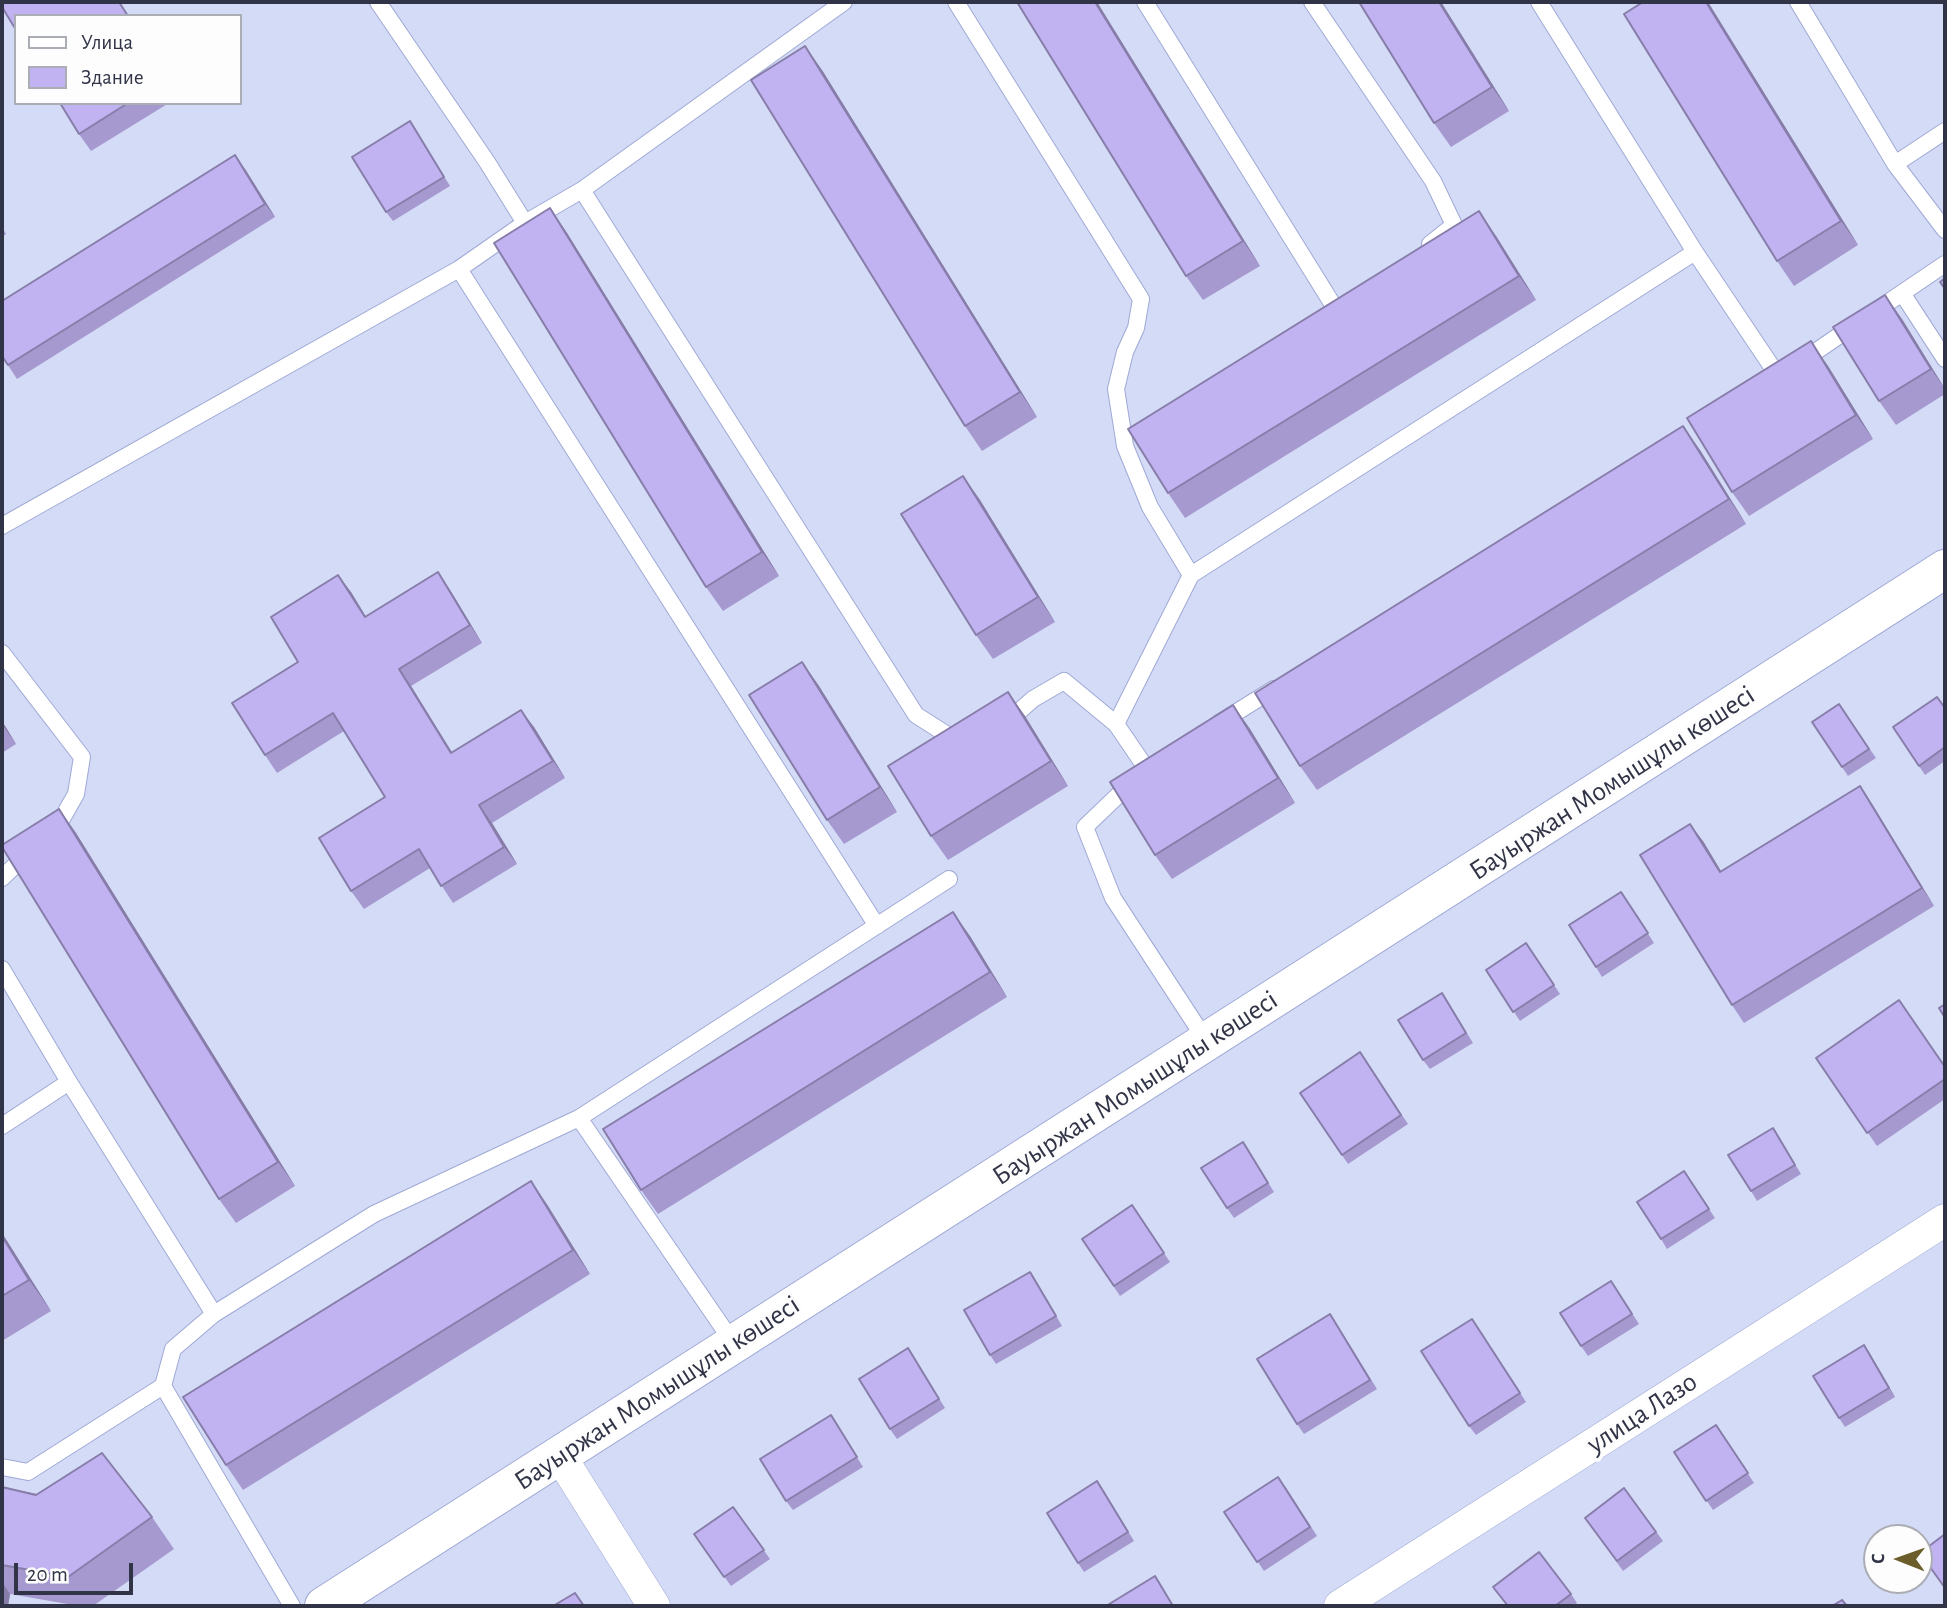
<!DOCTYPE html>
<html>
<head>
<meta charset="utf-8">
<style>
  body { margin:0 }
  #map { position:relative; width:1947px; height:1608px; overflow:hidden; background:#d4dbf7; font-family:"Alegreya Sans",sans-serif }
  canvas { display:block }
  .frame { position:absolute; inset:0; border:4px solid #303446; pointer-events:none }
  .legend { position:absolute; left:14px; top:14px; width:228px; height:91px; box-sizing:border-box; background:#fdfdfd; border:2px solid #abadb4; margin:0; padding:9px 12px; list-style:none; font-size:21px; color:#303446 }
  .legend li { display:flex; align-items:center; gap:14px; height:35px }
  .legend b { width:35px; border:2px solid #abadb4 }
  .north { position:absolute; left:1863px; top:1524px; width:70px; height:70px; box-sizing:border-box; background:#fdfdfd; border:2px solid #abadb4; border-radius:50%; rotate:271deg; font-size:19px; font-weight:700; line-height:28px; text-align:center; color:#303446 }
  .north::after { content:''; display:block; margin:auto; width:24px; height:32px; background:#6b5e2b; clip-path:polygon(50% 0,100% 100%,50% 72%,0 100%) }
  .scale { position:absolute; left:14px; top:1563px; width:119px; height:32px; box-sizing:border-box; border:4px solid #303446; border-top:0; padding-left:9px; font-size:21px; line-height:24px; white-space:nowrap; color:#303446; -webkit-text-stroke:5px #fdfdfd; paint-order:stroke }
</style>
</head>
<body>
<div id="map">
<canvas width="1947" height="1608"></canvas>
<div class="frame"></div>
<ul class="legend">
<li><b style="height:9px;background:#fff"></b>Улица</li>
<li><b style="height:19px;background:#c1b2f1"></b>Здание</li>
</ul>
<div class="north">С</div>
<div class="scale">20 m</div>
</div>
<script>
const g = document.querySelector('canvas').getContext('2d');
g.lineJoin = 'round';
function shape(rows) {
  const path = new Path2D();
  for (const r of rows) {
    path.moveTo(r[0], r[1]);
    for (let i = 2; i < r.length; i += 2) path.lineTo(r[i], r[i + 1]);
  }
  return path;
}
function stroke(path, color, width, dash) {
  g.strokeStyle = color;
  g.lineWidth = width;
  g.lineCap = dash ? 'butt' : 'round';
  g.setLineDash(dash || []);
  g.stroke(path);
}
function paint(path, color) {
  g.fillStyle = color;
  g.fill(path, 'evenodd');
}
function write(font, color, halo, rows, align = 'center') {
  g.font = font + ' "Alegreya Sans",sans-serif';
  g.lineWidth = 7;
  g.setLineDash([]);
  g.textBaseline = 'middle';
  g.strokeStyle = halo;
  g.fillStyle = color;
  for (const [text, x, y, turn = 0] of rows) {
    g.save();
    g.translate(x, y);
    g.rotate((+turn || 0) * Math.PI / 180);
    g.textAlign = isNaN(turn) ? turn : align;
    if (halo) g.strokeText(text, 0, 0);
    g.fillText(text, 0, 0);
    g.restore();
  }
}
const service = shape([
  [378,2,487,162,525,223],
  [956,2,1141,299,1136,328,1125,352,1116,389,1125,446,1150,507,1191,575,1116,724],
  [1145,2,1338,313],
  [1312,2,1433,181,1454,225,1430,244],
  [1539,2,1695,252,1778,376],
  [1798,2,1895,164,1945,230],
  [1895,164,1945,131],
  [582,190,916,715,949,736,960,736],
  [459,269,877,926],
  [1902,293,1945,359],
  [1874,312,1945,264],
  [1802,361,1856,324],
  [2,526,459,269,525,223,582,190,844,2],
  [1191,575,1695,252],
  [2,653,82,757,76,794,59,824,52,831],
  [1006,723,1033,699,1064,681,1116,724,1146,768],
  [1219,723,1274,689],
  [1134,780,1085,827,1113,898,1207,1042],
  [2,878,28,853],
  [2,969,69,1082,214,1314],
  [579,1118,734,1344],
  [2,1126,69,1082],
  [163,1386,292,1606],
  [2,1467,28,1472,163,1386,173,1349,214,1314,374,1214,579,1118,949,879]
]);
const minor = shape([
  [560,1456,654,1606],
  [1340,1606,1945,1220]
]);
const tertiary = shape([
  [324,1606,1945,569]
]);
stroke(service, '#9fa9d5', 18);
stroke(minor, '#9fa9d5', 33);
stroke(tertiary, '#9fa9d5', 40);
stroke(service, '#fff', 16);
stroke(minor, '#fff', 32);
stroke(tertiary, '#fff', 38);
paint(shape([
  [1097,2,1260,266,1203,300,1186,276],
  [1441,2,1509,111,1451,147,1434,123],
  [1643,2,1708,2,1858,245,1794,286,1777,261],
  [822,70,1037,417,982,451,965,426],
  [60,103,169,103,91,151,79,134],
  [410,121,450,186,393,221,386,212],
  [245,169,275,217,17,379,2,356],
  [550,208,567,233,779,576,723,611,706,587],
  [2,227,6,234,2,237],
  [1496,236,1536,300,1185,518,1168,493],
  [1902,319,1945,389,1945,394,1896,425,1879,401],
  [1828,366,1873,439,1749,516,1732,492],
  [1700,450,1746,524,1317,790,1300,766],
  [963,476,980,500,1055,622,993,659,976,635],
  [450,590,482,643,411,686,452,752,534,727,565,778,492,823,517,864,453,903,430,868,364,909,351,891,385,797,344,731,277,773,265,755,298,662,351,592,366,617],
  [802,662,819,686,897,812,844,844,827,820],
  [1008,692,1025,716,1068,786,948,860,931,836],
  [1839,704,1876,758,1848,776,1812,722],
  [1233,705,1250,729,1295,803,1172,879,1155,855],
  [1945,708,1945,761,1925,775,1893,727],
  [2,721,16,744,2,753],
  [1860,786,1872,804,1934,906,1744,1023,1732,1005,1703,841,1721,871],
  [59,809,76,833,295,1186,236,1223,219,1199],
  [1621,892,1654,943,1602,977,1596,967],
  [970,936,1007,997,658,1214,641,1190],
  [1526,943,1560,994,1520,1021,1486,970],
  [1448,1002,1473,1043,1430,1069,1423,1060],
  [1360,1052,1408,1124,1348,1164,1300,1093],
  [1816,1058,1945,1067,1945,1099,1877,1146],
  [1773,1128,1801,1174,1757,1201,1751,1191],
  [1249,1152,1274,1192,1234,1218,1227,1208],
  [1684,1171,1715,1218,1667,1249,1661,1239],
  [531,1181,548,1206,590,1274,243,1490,226,1465],
  [1132,1205,1170,1262,1120,1296,1082,1239],
  [2,1233,51,1311,2,1341],
  [1036,1281,1062,1326,996,1364,990,1355],
  [1611,1281,1639,1324,1588,1356,1581,1346],
  [1472,1319,1526,1402,1476,1435,1469,1426],
  [1336,1323,1377,1389,1304,1434,1297,1424],
  [1864,1345,1895,1397,1845,1427,1839,1418],
  [908,1348,945,1408,897,1439,890,1429],
  [837,1425,863,1467,793,1510,786,1501],
  [1716,1425,1754,1483,1713,1510,1674,1452],
  [1285,1486,1317,1536,1264,1571,1224,1512],
  [2,1487,152,1517,174,1549,93,1606,79,1606,10,1594,8,1606,2,1606],
  [1624,1488,1663,1541,1623,1571,1585,1518],
  [1104,1491,1134,1541,1084,1572,1078,1563],
  [733,1507,770,1559,731,1586,694,1534],
  [1493,1587,1571,1594,1577,1603,1573,1606,1507,1606]
]), '#a699cf');
paint(shape([
  [1095,2,1097,2,1260,266,1243,241],
  [1439,2,1441,2,1509,111,1492,87],
  [1706,2,1708,2,1858,245,1841,221],
  [805,46,822,70,1037,417,1020,392],
  [235,155,245,169,275,217,265,204],
  [550,208,567,233,779,576,762,552],
  [1479,211,1496,236,1536,300,1519,276],
  [1885,295,1902,319,1945,389,1931,369],
  [1811,341,1828,366,1873,439,1856,415],
  [1683,426,1700,450,1746,524,1729,499],
  [963,476,980,500,1055,622,1038,597],
  [438,572,450,590,482,643,470,625],
  [338,575,351,592,377,635,365,617],
  [802,662,819,686,897,812,880,787],
  [399,669,411,686,463,771,451,753],
  [1008,692,1025,716,1068,786,1051,761],
  [1233,705,1250,729,1295,803,1278,778],
  [521,710,534,727,565,778,553,761],
  [2,721,16,744,2,724],
  [1860,786,1872,804,1934,906,1922,888],
  [479,805,492,823,517,864,504,847],
  [59,809,76,833,295,1186,278,1162],
  [1690,824,1703,841,1732,890,1720,872],
  [953,912,970,936,1007,997,990,972],
  [531,1181,548,1206,590,1274,573,1250],
  [2,1233,51,1311,29,1280,2,1236],
  [1864,1345,1870,1354,1895,1397,1889,1388],
  [2,1582,10,1594,8,1606,2,1606]
]), '#877da9');
const building = shape([
  [2,2,119,2,128,16,16,16,16,30,2,7,2,2],
  [1017,2,1095,2,1243,241,1186,276,1017,2],
  [1359,2,1439,2,1492,87,1434,123,1359,2],
  [1643,2,1706,2,1841,221,1777,261,1624,14,1643,2],
  [805,46,1020,392,965,426,751,80,805,46],
  [60,103,128,103,79,134,60,103],
  [410,121,444,177,386,212,352,157,410,121],
  [235,155,265,204,8,365,2,356,2,301,235,155],
  [550,208,762,552,706,587,494,243,550,208],
  [1479,211,1519,276,1168,493,1128,429,1479,211],
  [1945,278,1945,289,1940,282,1945,278],
  [1885,295,1931,369,1879,401,1833,327,1885,295],
  [1811,341,1856,415,1732,492,1687,418,1811,341],
  [1683,426,1729,499,1300,766,1255,693,1683,426],
  [963,476,1038,597,976,635,901,514,963,476],
  [438,572,470,625,399,669,451,753,521,710,553,761,479,805,504,847,441,886,419,849,351,891,319,838,385,797,333,713,265,755,232,703,298,662,271,617,338,575,365,617,438,572],
  [802,662,880,787,827,820,749,695,802,662],
  [1008,692,1051,761,931,836,888,766,1008,692],
  [1937,697,1945,708,1945,747,1919,766,1893,727,1937,697],
  [1839,704,1869,749,1842,767,1812,722,1839,704],
  [1233,705,1278,778,1155,855,1110,782,1233,705],
  [1860,786,1922,888,1732,1005,1640,855,1690,824,1720,872,1860,786],
  [59,809,278,1162,219,1199,2,847,2,845,59,809],
  [1621,892,1648,933,1596,967,1569,925,1621,892],
  [953,912,990,972,641,1190,603,1129,953,912],
  [1526,943,1554,985,1513,1012,1486,970,1526,943],
  [1442,993,1466,1033,1423,1060,1398,1020,1442,993],
  [1899,1000,1945,1067,1945,1079,1867,1133,1816,1058,1899,1000],
  [1945,1004,1945,1018,1939,1008,1945,1004],
  [1360,1052,1401,1115,1342,1155,1300,1093,1360,1052],
  [1773,1128,1795,1165,1751,1191,1728,1155,1773,1128],
  [1243,1142,1268,1183,1227,1208,1201,1168,1243,1142],
  [1684,1171,1709,1209,1661,1239,1637,1202,1684,1171],
  [531,1181,573,1250,226,1465,183,1397,531,1181],
  [1132,1205,1164,1253,1114,1286,1082,1239,1132,1205],
  [2,1236,29,1280,2,1296,2,1236],
  [1030,1272,1056,1316,990,1355,964,1310,1030,1272],
  [1611,1281,1632,1314,1581,1346,1560,1313,1611,1281],
  [1330,1314,1370,1380,1297,1424,1257,1359,1330,1314],
  [1472,1319,1520,1393,1469,1426,1421,1351,1472,1319],
  [1864,1345,1889,1388,1839,1418,1813,1376,1864,1345],
  [908,1348,939,1399,890,1429,859,1379,908,1348],
  [831,1415,857,1457,786,1501,760,1459,831,1415],
  [1716,1425,1748,1473,1706,1501,1674,1452,1716,1425],
  [102,1453,152,1517,68,1577,2,1565,2,1487,36,1495,102,1453],
  [1278,1477,1310,1527,1257,1562,1224,1512,1278,1477],
  [1097,1481,1128,1532,1078,1563,1047,1513,1097,1481],
  [1624,1488,1656,1532,1617,1561,1585,1518,1624,1488],
  [733,1507,764,1550,724,1577,694,1534,733,1507],
  [1945,1534,1945,1588,1920,1553,1945,1534],
  [1539,1552,1571,1594,1555,1606,1508,1606,1493,1587,1539,1552],
  [1155,1576,1173,1606,1106,1606,1155,1576],
  [575,1593,584,1606,553,1606,575,1593],
  [1842,1600,1847,1606,1832,1606,1842,1600]
]);
paint(building, '#c1b2f1');
stroke(building, '#877da9', 2);
write('28px', '#303446', '#fdfdfd', [
  ["Бауыржан Момышұлы көшесі",1612,783,-33],
  ["Бауыржан Момышұлы көшесі",1135,1088,-33],
  ["Бауыржан Момышұлы көшесі",657,1393,-33],
  ["улица Лазо",1642,1413,-33]
]);
</script>
</body>
</html>
